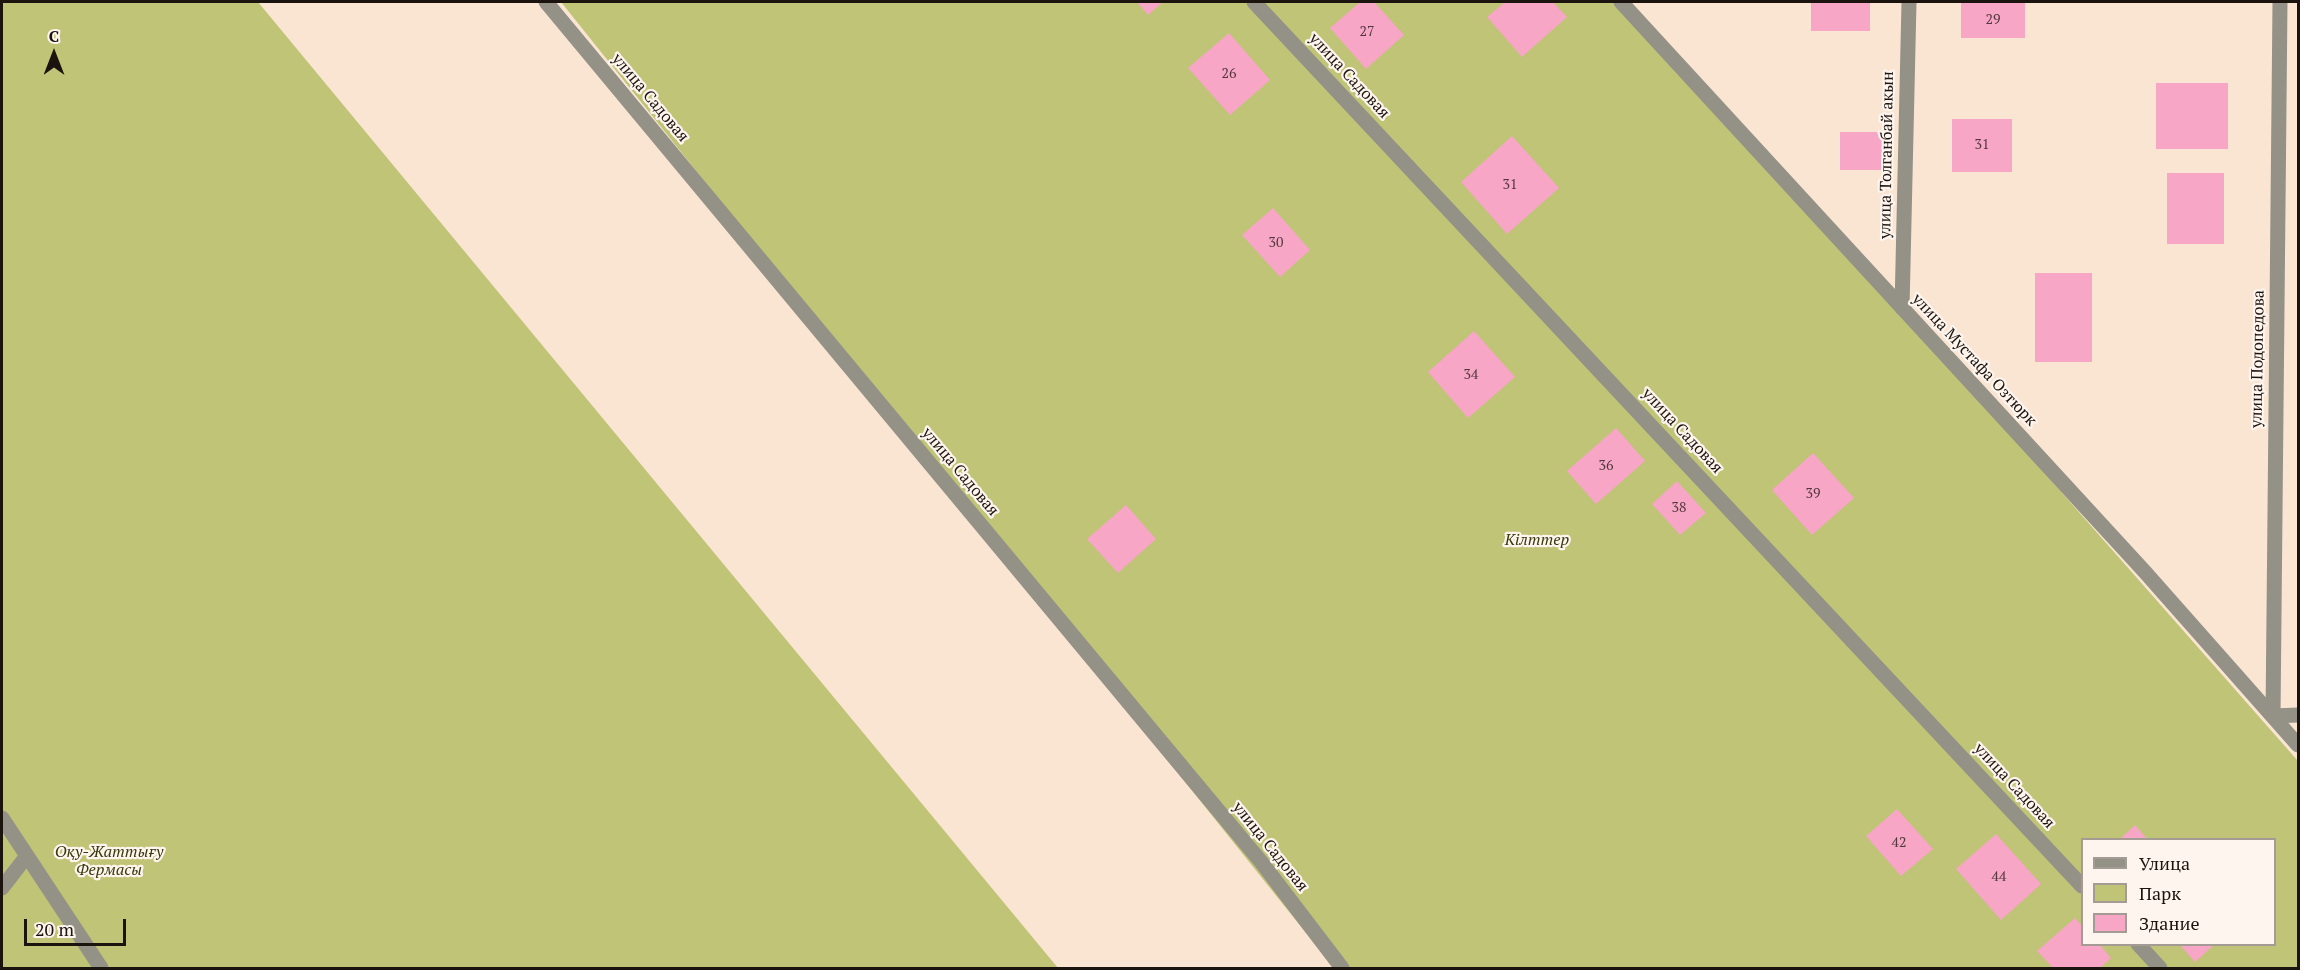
<!DOCTYPE html>
<html>
<head>
<meta charset="utf-8">
<style>
  body { margin:0 }
  #map { position:relative; width:2300px; height:970px; overflow:hidden; background:#fae5d3; font-family:"PT Serif",serif }
  canvas { display:block }
  .frame { position:absolute; inset:0; border:3px solid #1b140e; pointer-events:none }
  .legend { position:absolute; left:2081px; top:838px; width:195px; height:108px; box-sizing:border-box; background:#fdf5ee; border:2px solid #a39b94; margin:0; padding:8px 10px; list-style:none; font-size:18px; color:#1b140e }
  .legend li { display:flex; align-items:center; gap:12px; height:30px }
  .legend b { width:30px; border:2px solid #a39b94 }
  .north { position:absolute; left:24px; top:24px; width:60px; height:60px; -webkit-text-stroke:4px #fdf5ee; paint-order:stroke; rotate:0deg; font-size:16px; font-weight:700; line-height:24px; text-align:center; color:#1b140e }
  .north::after { content:''; display:block; margin:auto; width:21px; height:27px; background:#1b140e; clip-path:polygon(50% 0,100% 100%,50% 72%,0 100%) }
  .scale { position:absolute; left:24px; top:919px; width:102px; height:27px; box-sizing:border-box; border:3px solid #1b140e; border-top:0; padding-left:8px; font-size:18px; line-height:21px; white-space:nowrap; color:#1b140e; -webkit-text-stroke:4px #fdf5ee; paint-order:stroke }
</style>
</head>
<body>
<div id="map">
<canvas width="2300" height="970"></canvas>
<div class="frame"></div>
<ul class="legend">
<li><b style="height:8px;background:#949187"></b>Улица</li>
<li><b style="height:16px;background:#c0c477"></b>Парк</li>
<li><b style="height:16px;background:#f7a6c5"></b>Здание</li>
</ul>
<div class="north">С</div>
<div class="scale">20 m</div>
</div>
<script>
const g = document.querySelector('canvas').getContext('2d');
g.lineJoin = 'round';
function paint(path, color) {
  g.fillStyle = color;
  g.fill(path, 'evenodd');
}
function shape(rows) {
  const path = new Path2D();
  for (const r of rows) {
    path.moveTo(r[0], r[1]);
    for (let i = 2; i < r.length; i += 2) path.lineTo(r[i], r[i + 1]);
  }
  return path;
}
function stroke(path, color, width, dash) {
  g.strokeStyle = color;
  g.lineWidth = width;
  g.lineCap = dash ? 'butt' : 'round';
  g.setLineDash(dash || []);
  g.stroke(path);
}
function write(font, color, halo, rows, align = 'center') {
  g.font = font + ' "PT Serif",serif';
  g.lineWidth = 4.5;
  g.setLineDash([]);
  g.textBaseline = 'middle';
  g.strokeStyle = halo;
  g.fillStyle = color;
  for (const [text, x, y, turn = 0] of rows) {
    g.save();
    g.translate(x, y);
    g.rotate((+turn || 0) * Math.PI / 180);
    g.textAlign = isNaN(turn) ? turn : align;
    if (halo) g.strokeText(text, 0, 0);
    g.fillText(text, 0, 0);
    g.restore();
  }
}
paint(shape([
  [2,2,258,2,1058,968,2,968],
  [561,2,1630,2,2298,761,2298,968,1334,968],
  [2082,840,2274,840,2274,944,2082,944]
]), '#c0c477');
paint(shape([
  [1137,2,1163,2,1148,15],
  [1360,2,1374,2,1404,35,1366,69,1330,28],
  [1505,2,1553,2,1567,17,1522,57,1487,17],
  [1811,2,1870,2,1870,31,1811,31],
  [1961,2,2025,2,2025,38,1961,38],
  [1229,33,1270,80,1230,115,1188,68],
  [2156,83,2228,83,2228,149,2156,149],
  [1952,119,2012,119,2012,172,1952,172],
  [1840,132,1889,132,1889,170,1840,170],
  [1512,136,1559,188,1507,234,1461,182],
  [2167,173,2224,173,2224,244,2167,244],
  [1273,208,1310,250,1280,277,1242,235],
  [2035,273,2092,273,2092,362,2035,362],
  [1474,331,1515,377,1468,418,1428,372],
  [1616,428,1645,461,1596,504,1567,471],
  [1813,453,1854,498,1812,535,1772,490],
  [1677,481,1706,513,1680,535,1652,504],
  [1126,505,1156,539,1118,573,1087,539],
  [1897,809,1933,849,1901,876,1866,836],
  [2135,825,2148,840,2119,840],
  [1996,834,2041,884,2001,920,1956,869],
  [2075,918,2082,926,2082,944,2099,944,2111,958,2100,968,2053,968,2037,951],
  [2179,944,2215,944,2195,962]
]), '#f7a6c5');
stroke(shape([
  [1254,2,2082,886],
  [1621,2,2145,572,2298,745],
  [2280,2,2273,716,2298,715],
  [1902,308,1909,2],
  [2,818,101,968],
  [2,888,26,857],
  [2138,944,2160,968]
]), '#949187', 15);
stroke(shape([
  [546,2,1262,863,1342,968]
]), '#949187', 15);
write('14px', '#52383c', null, [
  ["29",1993,20],
  ["27",1367,32],
  ["26",1229,74],
  ["31",1982,145],
  ["31",1510,185],
  ["30",1276,243],
  ["34",1471,375],
  ["36",1606,466],
  ["39",1813,494],
  ["38",1679,508],
  ["42",1899,843],
  ["44",1999,877]
]);
write('16px', '#1b140e', '#fdf5ee', [
  ["улица Садовая",1349,76,47],
  ["улица Садовая",650,98,50],
  ["улица Толганбай акын",1887,155,-89],
  ["улица Подопедова",2258,359,-89],
  ["улица Мустафа Озтюрк",1974,360,47],
  ["улица Садовая",1682,431,47],
  ["улица Садовая",960,472,50],
  ["улица Садовая",2014,786,47],
  ["улица Садовая",1270,847,51]
]);
write('italic 16px', '#383a0d', '#fdf5ee', [
  ["Кілттер",1537,540],
  ["Оқу-Жаттығу",109,852],
  ["Фермасы",109,870]
]);
</script>
</body>
</html>
